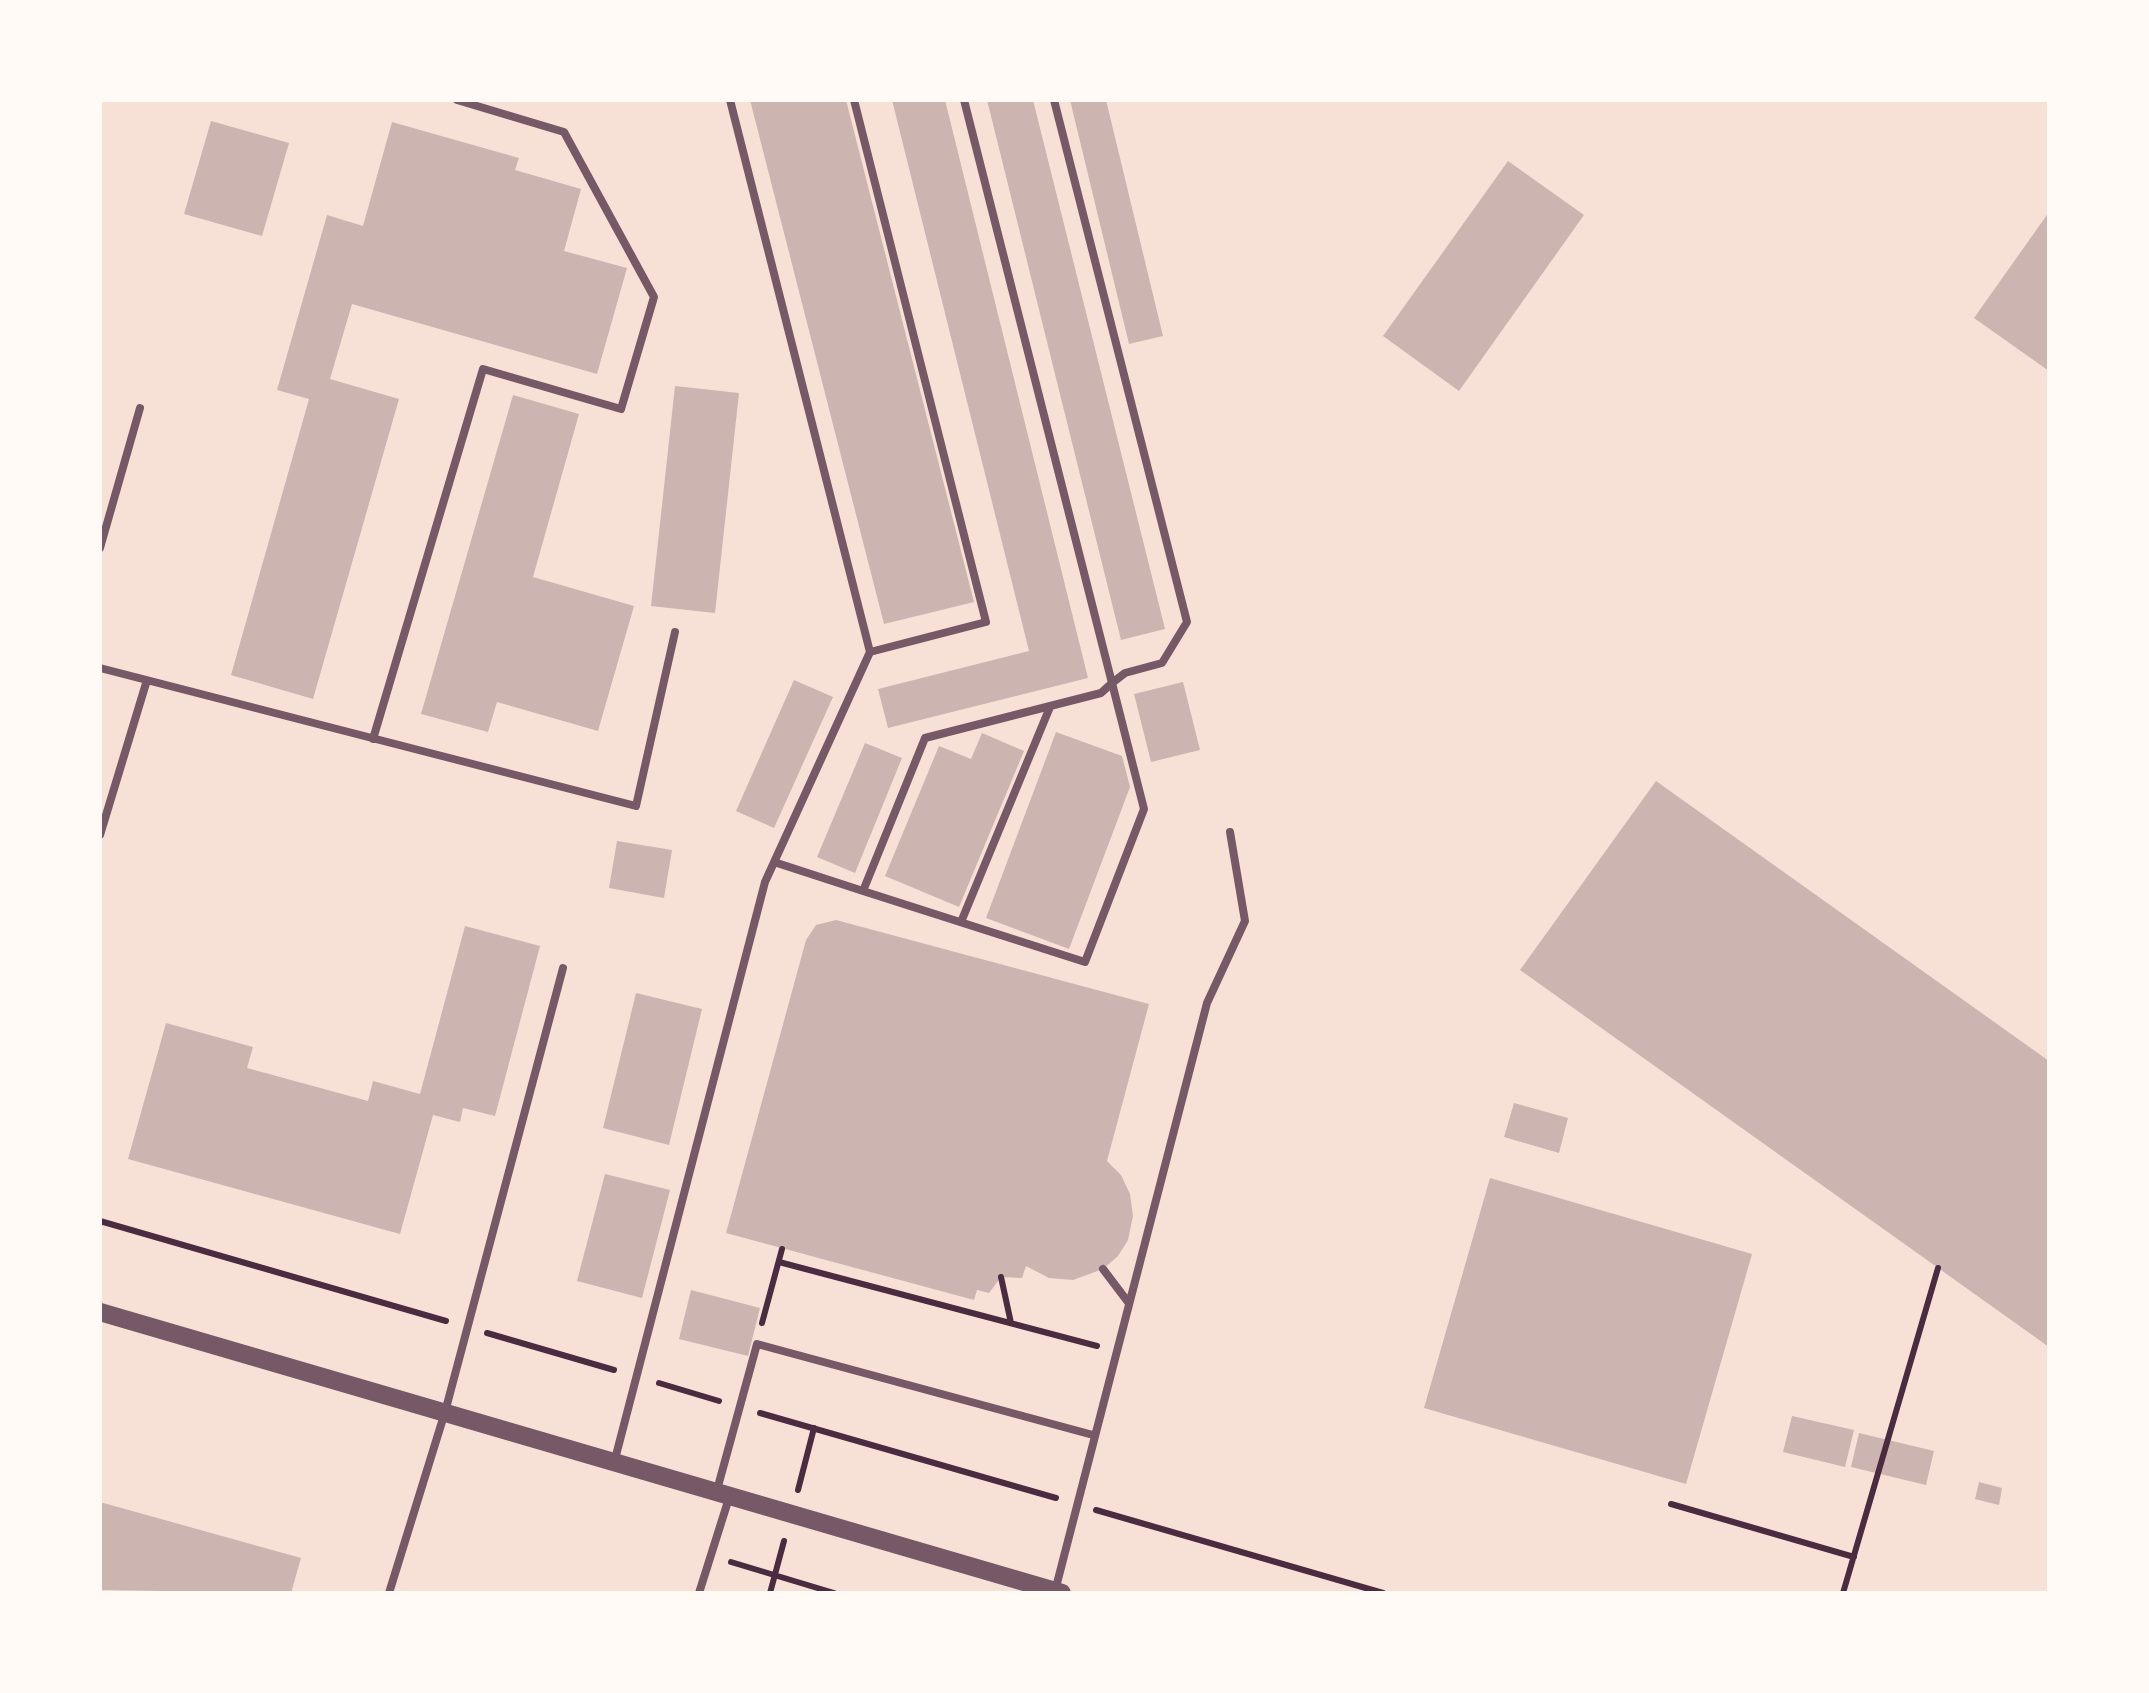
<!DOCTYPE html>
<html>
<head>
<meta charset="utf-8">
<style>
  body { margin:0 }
  #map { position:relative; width:2149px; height:1693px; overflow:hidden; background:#f7e1d7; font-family:"PT Sans Narrow",sans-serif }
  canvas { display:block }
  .frame { position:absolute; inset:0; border:102px solid #fffaf5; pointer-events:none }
</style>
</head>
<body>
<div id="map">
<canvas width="2149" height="1693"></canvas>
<div class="frame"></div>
</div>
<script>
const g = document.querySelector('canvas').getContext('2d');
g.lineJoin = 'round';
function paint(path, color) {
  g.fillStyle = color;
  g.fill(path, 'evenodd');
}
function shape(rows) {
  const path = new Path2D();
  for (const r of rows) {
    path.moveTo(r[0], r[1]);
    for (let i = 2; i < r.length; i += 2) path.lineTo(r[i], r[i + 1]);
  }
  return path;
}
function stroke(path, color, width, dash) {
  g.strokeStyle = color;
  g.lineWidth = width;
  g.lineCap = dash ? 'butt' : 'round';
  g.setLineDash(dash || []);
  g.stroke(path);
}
paint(shape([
  [750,100,846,100,974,602,884,624],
  [892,100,945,100,1088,678,888,728,878,689,1029,651],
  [987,100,1033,100,1165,629,1121,640],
  [1070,100,1106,100,1163,336,1129,344],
  [211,121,289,143,262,236,184,214],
  [392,122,519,158,515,170,581,189,564,251,627,268,597,374,352,304,330,379,399,399,313,699,231,675,309,399,277,390,327,215,363,226],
  [1508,161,1584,215,1459,391,1383,336],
  [2049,212,2049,371,1974,318],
  [675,386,739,393,715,613,651,606],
  [513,395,579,414,533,577,634,606,598,731,497,702,488,732,421,714],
  [794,680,833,697,774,828,736,811],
  [1183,682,1200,750,1151,762,1134,694],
  [1056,732,1122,756,1130,787,1069,949,986,918],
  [982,733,1024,751,959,907,885,876,939,746,971,759],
  [865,743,902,758,855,873,817,857],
  [1656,781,2049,1061,2049,1347,1520,970],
  [617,841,672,850,664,898,609,888],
  [836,920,1149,1004,1107,1161,1121,1175,1130,1194,1133,1216,1128,1240,1118,1256,1103,1269,1073,1280,1049,1278,1026,1266,1022,1278,1001,1277,989,1293,977,1290,974,1300,726,1233,806,940,816,925],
  [465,926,540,946,495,1116,463,1108,460,1122,433,1115,400,1234,128,1159,166,1023,253,1047,247,1068,368,1101,373,1081,420,1094],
  [636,993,702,1009,669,1145,603,1128],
  [1514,1103,1568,1118,1559,1153,1504,1137],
  [605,1174,670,1190,642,1298,577,1281],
  [1490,1178,1752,1254,1686,1484,1424,1408],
  [691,1290,760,1308,748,1356,679,1339],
  [1792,1416,1854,1430,1845,1467,1783,1452],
  [1859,1433,1934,1451,1926,1485,1851,1467],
  [1979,1482,2002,1488,1999,1505,1975,1499],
  [100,1502,301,1558,291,1593,100,1590]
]), '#ccb4b1');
stroke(shape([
  [100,1221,446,1321],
  [779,1262,1097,1346],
  [1001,1277,1011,1323],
  [762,1323,782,1249],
  [487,1333,614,1370],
  [659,1383,719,1401],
  [760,1413,1056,1498],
  [798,1490,814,1428],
  [1671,1504,1854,1557],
  [1096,1510,1383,1593],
  [731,1562,834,1593],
  [770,1593,784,1541],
  [1843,1593,1938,1268]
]), '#4a2c40', 6);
stroke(shape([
  [854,100,986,622,870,652],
  [964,100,1112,683,1125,673,1162,663,1187,622,1054,100],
  [100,548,140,408],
  [100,668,636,806,675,632],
  [373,739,483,369,621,409,654,297,564,132,457,100],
  [100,835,147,680],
  [774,862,863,891,1085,962,1144,809,1112,683,1101,693,925,738,863,891],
  [961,922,1050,707],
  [1103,1269,1128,1302],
  [614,1463,765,882,870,652,730,100],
  [717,1490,757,1344,1093,1435],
  [1055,1591,1207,1003,1245,921,1230,832],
  [389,1593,445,1412,563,968],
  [699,1593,729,1498]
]), '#755966', 8);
stroke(shape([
  [100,1312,1062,1593]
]), '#755966', 18);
</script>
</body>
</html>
